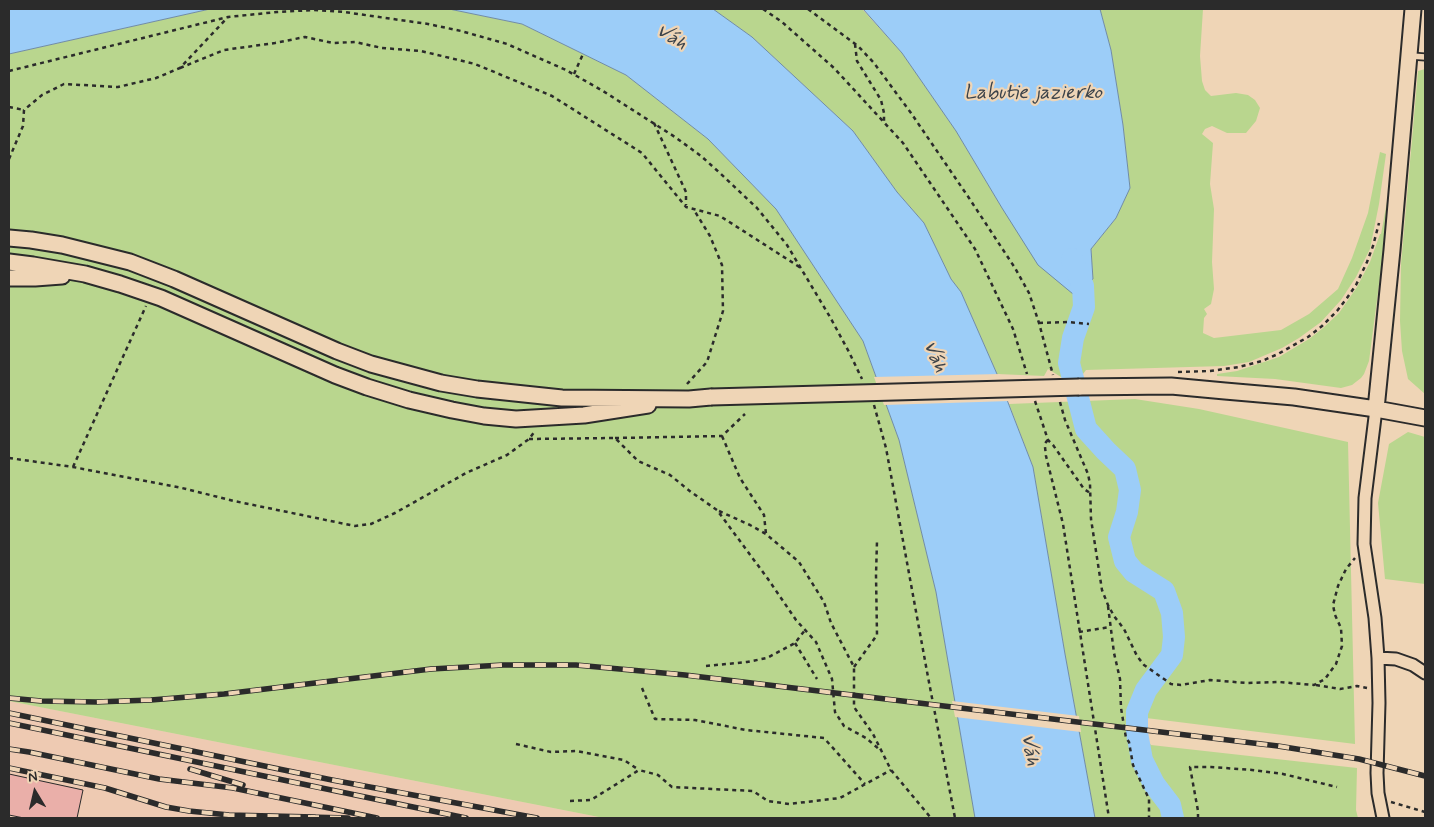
<!DOCTYPE html>
<html>
<head>
<meta charset="utf-8">
<style>
  body { margin:0 }
  #map { position:relative; width:1434px; height:827px; overflow:hidden; background:#efd5b6; font-family:Mynerve,sans-serif }
  canvas { display:block }
  .frame { position:absolute; inset:0; border:10px solid #2b2b2b; pointer-events:none }
  .north { position:absolute; left:10px; top:767px; width:50px; height:50px; -webkit-text-stroke:4px #efd5b6; paint-order:stroke; rotate:351deg; font-size:14px; font-weight:700; line-height:20px; text-align:center; color:#2b2b2b }
  .north::after { content:''; display:block; margin:auto; width:18px; height:22px; background:#2b2b2b; clip-path:polygon(50% 0,100% 100%,50% 72%,0 100%) }
</style>
</head>
<body>
<div id="map">
<canvas width="1434" height="827"></canvas>
<div class="frame"></div>
<div class="north">N</div>
</div>
<script>
const g = document.querySelector('canvas').getContext('2d');
g.lineJoin = 'round';
function paint(path, color) {
  g.fillStyle = color;
  g.fill(path, 'evenodd');
}
function shape(rows) {
  const path = new Path2D();
  for (const r of rows) {
    path.moveTo(r[0], r[1]);
    for (let i = 2; i < r.length; i += 2) path.lineTo(r[i], r[i + 1]);
  }
  return path;
}
function stroke(path, color, width, dash) {
  g.strokeStyle = color;
  g.lineWidth = width;
  g.lineCap = dash ? 'butt' : 'round';
  g.setLineDash(dash || []);
  g.stroke(path);
}
function write(font, color, halo, rows, align = 'center') {
  g.font = font + ' Mynerve,sans-serif';
  g.lineWidth = 4.5;
  g.setLineDash([]);
  g.textBaseline = 'middle';
  g.strokeStyle = halo;
  g.fillStyle = color;
  for (const [text, x, y, turn = 0] of rows) {
    g.save();
    g.translate(x, y);
    g.rotate((+turn || 0) * Math.PI / 180);
    g.textAlign = isNaN(turn) ? turn : align;
    if (halo) g.strokeText(text, 0, 0);
    g.fillText(text, 0, 0);
    g.restore();
  }
}
paint(shape([
  [9,701,604,818,9,818]
]), '#eecab2');
paint(shape([
  [210,9,449,9,522,24,626,75,708,139,776,209,863,341,899,440,936,592,975,818,604,818,9,701,9,54],
  [713,9,862,9,902,53,956,131,1002,208,1073,293,1093,279,1091,249,1116,218,1130,188,1123,125,1111,50,1100,9,1203,9,1200,56,1202,81,1205,90,1211,96,1236,93,1248,95,1255,100,1260,108,1256,121,1246,133,1227,133,1212,126,1205,129,1202,134,1213,143,1210,184,1214,209,1212,262,1214,289,1211,304,1204,309,1207,314,1204,318,1203,333,1214,338,1281,330,1309,314,1338,289,1352,258,1368,213,1380,152,1386,154,1379,204,1370,249,1356,277,1341,300,1321,322,1299,338,1282,348,1249,362,1224,366,1086,370,1083,374,1074,370,1061,377,1048,369,1044,376,997,374,961,292,951,279,924,223,897,192,853,131,752,37],
  [1425,69,1425,394,1408,379,1402,351,1400,321,1401,264,1418,71],
  [1389,191,1384,247,1369,361,1364,374,1361,378,1352,385,1341,388,1275,379,1217,376,1217,374,1237,371,1279,357,1309,339,1323,328,1339,313,1357,287,1370,262,1380,234,1381,234],
  [1135,399,1199,409,1348,442,1355,744,1130,716,1151,745,1357,768,1356,810,1358,818,1095,818,1065,654,1033,467,1009,404],
  [1408,432,1425,437,1425,584,1385,579,1378,503,1389,444]
]), '#b9d68e');
const water = shape([
  [9,9,210,9,9,54,9,9],
  [449,9,713,9,752,37,853,131,897,192,924,223,951,279,961,292,997,374,1033,467,1065,654,1095,818,975,818,936,592,899,440,863,341,776,209,708,139,626,75,522,24,449,9],
  [863,9,1100,9,1111,50,1123,125,1130,188,1116,218,1091,249,1093,279,1073,294,1038,265,1002,208,956,131,902,53,863,9]
]);
paint(water, '#9ccdf8');
stroke(water, '#6f8ca6', 1);
paint(shape([
  [1000,374,1010,401,884,405,874,377],
  [952,701,1079,716,1081,732,955,717]
]), '#efd5b6');
stroke(shape([
  [1072,259,1083,286,1084,307,1073,338,1069,363,1086,429,1106,451,1125,469,1130,490,1127,512,1119,537,1125,561,1134,572,1164,591,1172,613,1174,637,1172,655,1146,690,1137,712,1137,733,1142,760,1154,784,1170,805,1173,818]
]), '#9ccdf8', 22);
const building = shape([
  [9,774,83,790,77,818,24,818,9,815,9,774]
]);
paint(building, '#eaafa9');
stroke(building, '#2b2b2b', 1);
const service = shape([
  [1411,56,1425,57]
]);
const minor = shape([
  [1376,409,1365,498,1364,544,1375,618,1378,658,1379,703,1377,773,1378,793,1383,818],
  [1378,658,1396,659,1413,665,1425,673]
]);
const secondary = shape([
  [9,238,31,240,62,245,130,262,174,279,337,351,371,364,441,383,477,389,562,398,689,399,711,397],
  [9,262,33,265,85,274,120,284,161,298,335,375,367,387,409,400,452,410,484,416,516,419,584,415,648,405],
  [9,278,35,278,62,276],
  [1079,387,1171,386,1225,391,1294,397,1376,409,1425,418],
  [1376,409,1392,250,1413,9]
]);
stroke(service, '#2b2b2b', 9);
stroke(minor, '#2b2b2b', 15);
stroke(secondary, '#2b2b2b', 19);
stroke(shape([
  [763,9,782,22,834,68,903,143,975,249,1013,329,1027,374],
  [808,9,858,46,874,63,911,113,969,198,1015,268,1029,293,1039,323,1053,375],
  [855,44,857,61,881,100,884,113,884,122],
  [180,68,224,50,275,43,305,37,333,43,355,42,382,48,421,51,475,64,552,96,642,153,686,207,720,216,801,268],
  [9,71,228,17,277,12,314,10,344,12,428,24,461,31,507,44,566,70,603,91,675,137,701,156,721,174,757,208,787,245,830,317,849,352,862,379],
  [574,74,583,54],
  [9,107,24,110],
  [654,123,686,192,686,205],
  [9,159,23,126,24,110,42,95,64,84,118,87,156,78,180,68,228,17],
  [1039,323,1068,322,1089,324],
  [1178,372,1210,371,1239,367,1262,361,1278,354,1308,337,1322,326,1337,311,1347,298,1356,285,1367,262,1373,246,1379,223],
  [687,384,707,362,723,311,722,265,710,236,694,210],
  [1035,401,1048,440,1053,445,1084,489,1090,493],
  [1060,402,1065,420,1088,474,1090,484,1091,519,1102,590,1108,605,1114,616,1124,629,1137,656,1144,665,1171,684,1181,685,1210,680,1247,683,1279,682,1314,685,1325,679,1336,664,1342,646,1341,628,1335,615,1333,605,1338,586,1346,569,1355,558],
  [874,405,886,448,928,677,955,818],
  [722,436,740,478,764,515,766,534],
  [615,438,722,436,745,414],
  [529,439,615,438,638,461,670,475,691,492,717,510,768,579,796,620,816,642,832,679,835,712,844,726,866,738,880,750],
  [1048,440,1046,442,1045,447,1046,456,1063,524,1109,818],
  [9,458,73,467,182,488,234,501,355,526,371,524,395,513,466,473,507,455,529,439,535,431],
  [73,467,146,306],
  [719,511,750,525,766,534,799,562,824,602,831,623,854,667,854,707,873,734,891,770,931,818],
  [1108,606,1114,653,1120,679,1121,708,1126,738,1129,742,1133,765,1149,799,1149,818],
  [1079,632,1110,627],
  [795,643,817,679],
  [706,666,747,662,767,658,795,643,805,630],
  [854,667,877,635,876,575,877,541],
  [1316,685,1340,689,1357,686,1367,688],
  [642,688,655,719,695,720,746,730,824,738,865,784],
  [516,744,551,752,576,751,624,760,639,770],
  [570,801,591,800,639,770,658,775,672,787,753,791,768,801,789,804,840,798,891,770],
  [1391,802,1425,812],
  [1198,818,1198,811,1190,767,1211,767,1252,770,1283,774,1337,787]
]), '#2b2b2b', 2.5, [4, 4]);
stroke(service, '#efd5b6', 5.5);
stroke(minor, '#efd5b6', 11);
stroke(secondary, '#efd5b6', 15);
const rail = shape([
  [9,698,41,701,96,702,151,700,224,694,431,669,503,665,576,665,685,675,1278,746,1359,759,1425,776],
  [9,713,332,780,537,818],
  [9,723,466,818],
  [9,749,29,752,159,779,233,788,377,818],
  [9,768,105,788,166,807,189,811,229,815,315,817],
  [190,769,243,785],
  [308,817,348,818]
]);
stroke(rail, '#2b2b2b', 5.5);
stroke(rail, '#efd5b6', 4, [11]);
const secondaryBridge = shape([
  [711,397,1079,387]
]);
stroke(secondaryBridge, '#2b2b2b', 19, []);
stroke(secondaryBridge, '#efd5b6', 15);
write('italic 20px', '#3c434a', '#efd5b6', [
  ["Váh",671,38,33],
  ["Labutie jazierko",1033,94],
  ["Váh",934,357,67],
  ["Váh",1029,750,81]
]);
</script>
</body>
</html>
